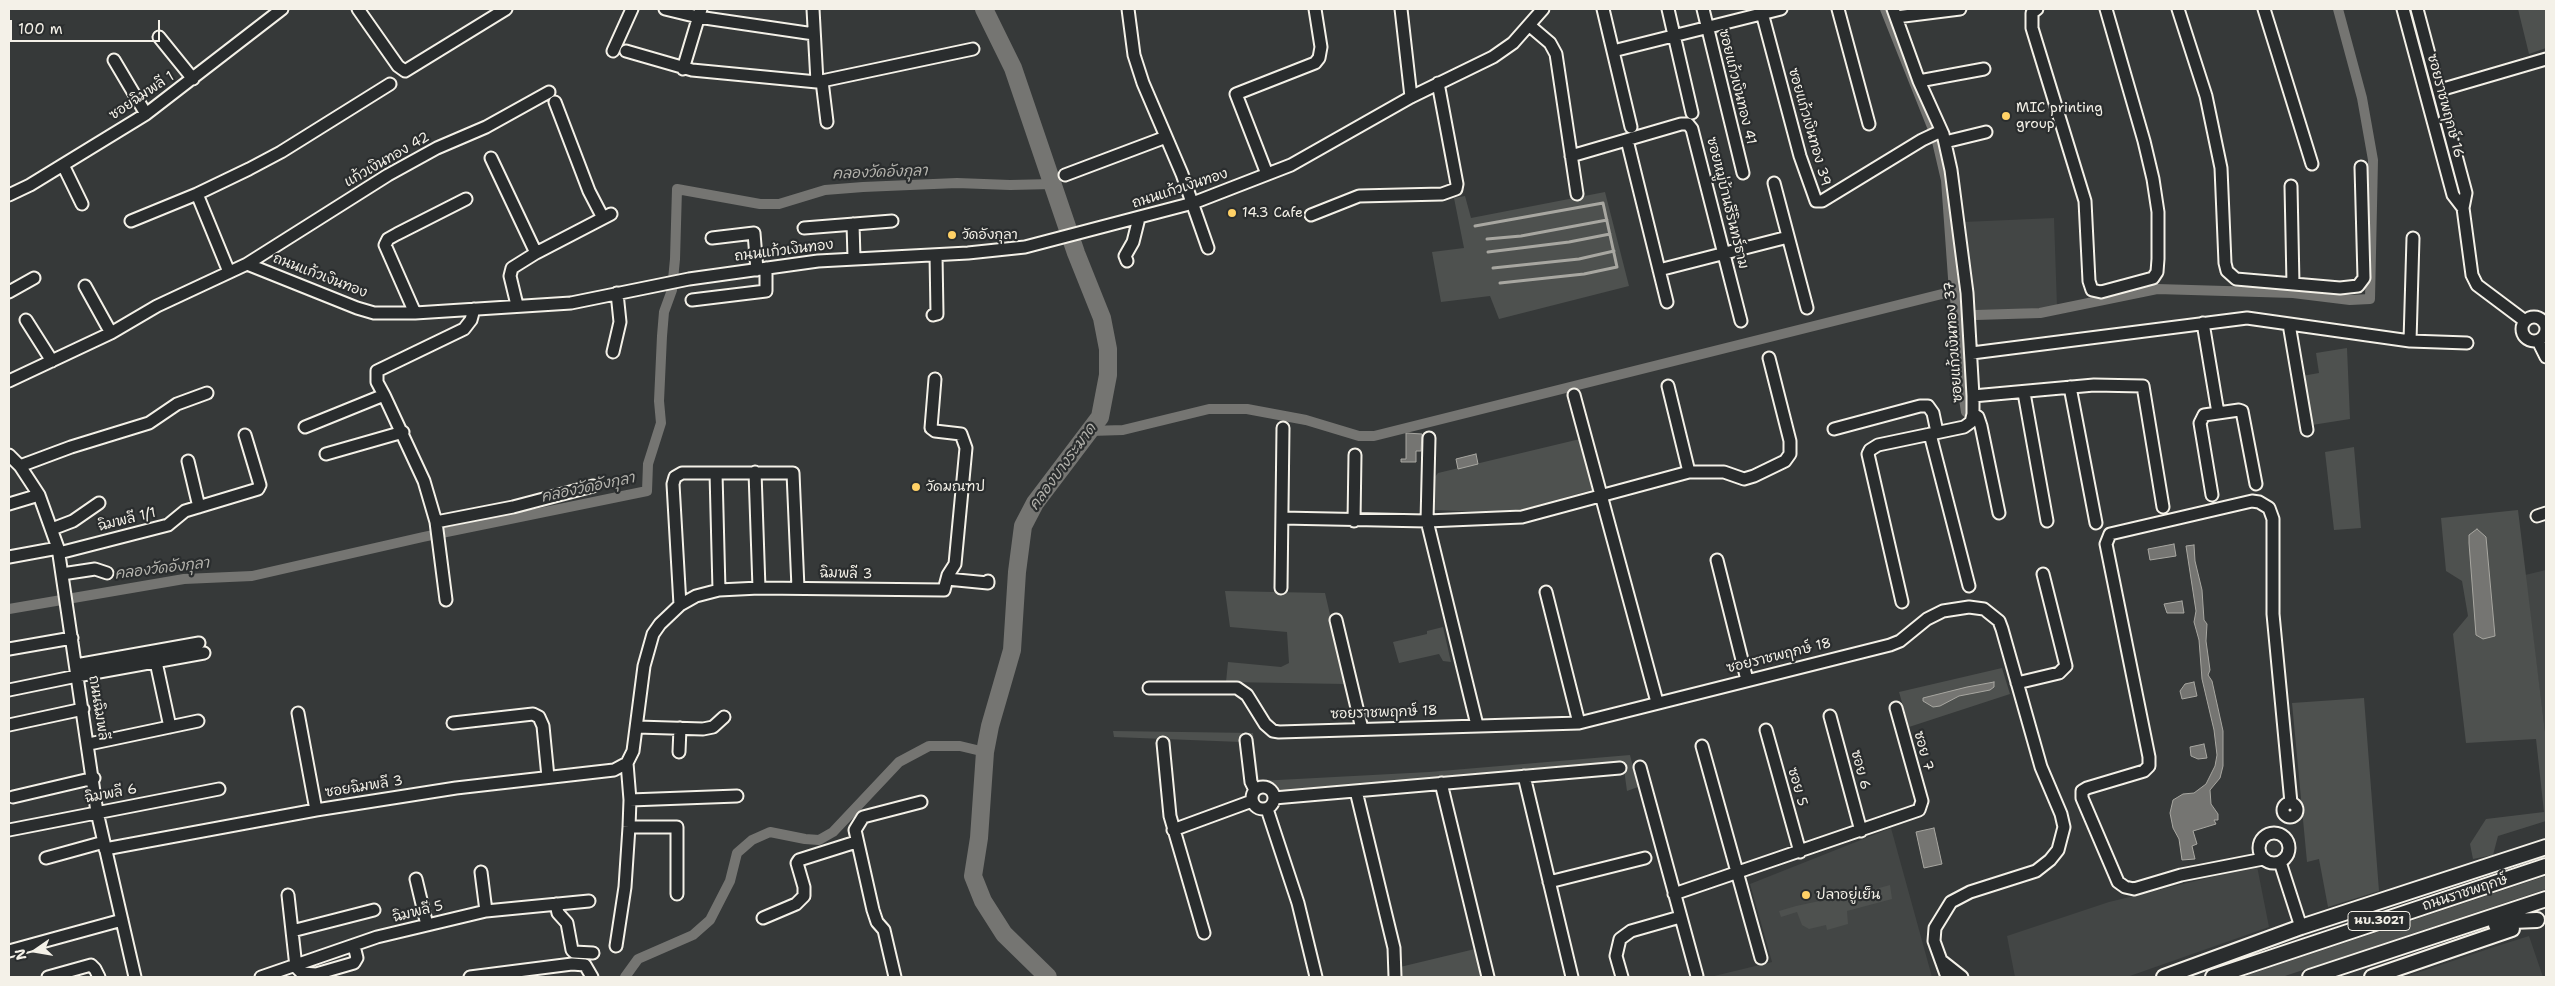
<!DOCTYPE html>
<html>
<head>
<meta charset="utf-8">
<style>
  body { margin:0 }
  #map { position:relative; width:2555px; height:986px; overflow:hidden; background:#363939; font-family:"Shantell Sans",sans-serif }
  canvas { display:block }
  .frame { position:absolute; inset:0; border:10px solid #f4f1e8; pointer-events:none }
  .north { position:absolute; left:10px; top:926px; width:50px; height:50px; -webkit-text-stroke:4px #2a2d2e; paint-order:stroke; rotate:257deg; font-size:14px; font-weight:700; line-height:20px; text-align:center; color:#f4f1e8 }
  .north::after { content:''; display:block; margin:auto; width:18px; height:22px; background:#f4f1e8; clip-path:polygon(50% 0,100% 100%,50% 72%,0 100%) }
  .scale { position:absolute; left:10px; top:20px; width:150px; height:22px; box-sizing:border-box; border:2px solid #f4f1e8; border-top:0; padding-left:6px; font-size:15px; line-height:18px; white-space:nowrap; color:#f4f1e8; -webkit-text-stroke:4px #2a2d2e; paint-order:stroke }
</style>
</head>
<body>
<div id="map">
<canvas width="2555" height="986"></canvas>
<div class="frame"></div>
<div class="north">N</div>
<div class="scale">100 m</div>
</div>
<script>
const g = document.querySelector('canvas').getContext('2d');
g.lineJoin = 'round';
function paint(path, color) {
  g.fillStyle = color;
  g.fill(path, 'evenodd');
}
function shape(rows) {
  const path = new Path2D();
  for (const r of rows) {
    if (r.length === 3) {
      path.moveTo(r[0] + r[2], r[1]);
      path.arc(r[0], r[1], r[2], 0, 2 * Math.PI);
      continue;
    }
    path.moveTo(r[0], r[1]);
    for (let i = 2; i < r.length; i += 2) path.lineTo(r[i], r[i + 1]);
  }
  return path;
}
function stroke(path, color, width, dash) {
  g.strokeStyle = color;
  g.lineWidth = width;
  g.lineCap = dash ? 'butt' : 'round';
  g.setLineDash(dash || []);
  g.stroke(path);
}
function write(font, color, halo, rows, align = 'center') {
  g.font = font + ' "Shantell Sans","Playpen Sans Thai",sans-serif';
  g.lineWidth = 4.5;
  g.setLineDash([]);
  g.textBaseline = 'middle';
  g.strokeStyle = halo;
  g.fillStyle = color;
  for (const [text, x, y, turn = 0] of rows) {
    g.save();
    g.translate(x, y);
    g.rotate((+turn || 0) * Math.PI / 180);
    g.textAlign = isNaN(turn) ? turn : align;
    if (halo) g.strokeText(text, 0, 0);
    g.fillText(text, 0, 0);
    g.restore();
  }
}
paint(shape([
  [2054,218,2057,307,1972,312,1963,222],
  [2546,570,2546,740,2525,575],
  [1891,828,1932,977,1710,977,1772,962,1750,884],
  [2257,866,2269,927,2127,977,2015,977,2007,936,2109,902],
  [2529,936,2543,977,2405,977,2491,948]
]), '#434645');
paint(shape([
  [2406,9,2413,9,2460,190,2456,186],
  [2518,9,2546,9,2546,48,2529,54],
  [1605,192,1629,286,1499,319,1490,296,1441,302,1432,252,1464,248,1454,198,1465,196,1471,218],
  [2347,348,2350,419,2312,425,2302,376,2319,373,2316,353],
  [1580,439,1595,489,1524,509,1485,512,1433,510,1434,478,1438,473],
  [2354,447,2361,528,2334,530,2325,452],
  [2518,510,2546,740,2546,821,2498,836,2493,855,2473,859,2470,844,2486,819,2544,812,2536,739,2466,743,2453,634,2468,616,2462,581,2446,571,2441,518],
  [1225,591,1325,593,1346,684,1226,682,1228,662,1281,667,1289,663,1287,632,1230,627],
  [1443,627,1451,662,1443,661,1439,654,1399,663,1393,642,1427,634,1427,631],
  [2002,668,2010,694,1909,727,1899,692],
  [2364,698,2379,891,2328,907,2319,859,2307,862,2292,703],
  [1113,731,1253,733,1259,781,1429,772,1630,755,1638,787,1627,791,1623,762,1276,794,1271,788,1254,782,1249,738,1241,737,1241,742,1114,737],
  [2546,876,2546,889,2282,977,2242,977],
  [1890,885,1892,899,1847,911,1848,924,1827,930,1826,925,1809,929,1802,925,1797,912,1781,917,1779,911,1796,906,1843,896,1843,898],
  [1475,949,1482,977,1398,977,1400,967]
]), '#4e514f');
const water = shape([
  [1406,433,1422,434,1421,451,1416,451,1416,462,1401,462,1401,459,1406,459,1406,433],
  [1476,454,1478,464,1458,469,1456,459,1476,454],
  [2477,529,2486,537,2495,636,2483,639,2476,635,2469,543,2469,535,2477,529],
  [2174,544,2176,556,2150,560,2148,549,2174,544],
  [2194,545,2195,561,2202,590,2204,620,2207,624,2206,641,2210,670,2208,675,2212,681,2223,731,2223,766,2220,778,2210,790,2211,804,2218,814,2218,820,2214,820,2216,824,2193,831,2197,844,2192,846,2195,859,2182,860,2179,839,2173,828,2170,813,2173,800,2183,794,2194,793,2206,784,2215,766,2217,755,2214,730,2202,679,2199,640,2194,622,2196,611,2186,546,2194,545],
  [2182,601,2184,613,2167,613,2164,604,2182,601],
  [1994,682,1994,687,1990,690,1959,696,1940,706,1933,707,1923,701,1923,698,1967,687,1994,682],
  [2194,682,2197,696,2182,699,2180,691,2185,684,2194,682],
  [2204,744,2207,758,2198,759,2191,756,2190,747,2204,744],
  [1934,828,1942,864,1924,868,1916,832,1934,828]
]);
paint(water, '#757572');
stroke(water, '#a8a7a1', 1);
stroke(shape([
  [1475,226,1603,203,1617,267,1584,274,1500,283],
  [1487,239,1521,236,1607,220],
  [1488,252,1569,242,1610,234],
  [1493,268,1579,259,1614,251]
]), '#a8a7a1', 3);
stroke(shape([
  [1885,9,1936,137,1946,180,1954,292],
  [1957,313,1960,373,1966,412],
  [1090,431,1123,430,1209,409,1247,409,1306,420,1359,436,1374,436,1950,292,1954,292,1957,313,1976,315,2040,313,2157,289,2293,293,2350,300,2370,299,2373,160,2362,98,2338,9],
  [9,609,184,579,252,576,423,537,647,491,648,464,661,423,659,401,662,336,664,312,672,290,675,259,677,189,760,204,779,204,825,190,863,187,957,183,1010,185,1053,184],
  [625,977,638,959,693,935,710,920,730,881,737,853,752,840,770,832,805,839,819,840,833,832,899,762,929,746,960,746,985,752]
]), '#757572', 10);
stroke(shape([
  [984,9,1013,68,1076,253,1102,318,1108,349,1108,375,1100,417,1035,503,1023,526,1017,572,1012,650,990,726,985,752,979,838,973,876,983,901,1004,934,1048,977]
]), '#757572', 18);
const minor = shape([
  [358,9,398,66,405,71,506,9],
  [665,9,698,17,814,34],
  [813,9,817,82],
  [1128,9,1134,55,1143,83,1182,174,1208,248],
  [1401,9,1411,97],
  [1603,9,1631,127],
  [1668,9,1692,113],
  [1703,9,1743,173],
  [1761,9,1800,156,1816,201,1822,201,1922,140,1941,131],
  [1838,9,1869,124],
  [1893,9,1919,81,1943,134,1951,170,1967,293,1973,396,1973,414,1971,422,1964,427,1878,445,1870,450,1868,454,1902,602],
  [2037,9,2032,13,2032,28,2085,201,2089,281,2092,290,2101,292,2153,278,2157,272,2158,259,2158,212,2153,179,2144,141,2106,9],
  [2178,9,2206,96,2221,168,2225,263,2227,271,2236,279,2340,288,2358,286,2364,278,2361,167],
  [2264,9,2312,164],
  [2403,9,2453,195,2463,208],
  [2417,9,2466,193,2463,208,2472,275,2477,285,2525,321],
  [1896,17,1960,9],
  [1530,26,1550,43,1556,54,1577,194],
  [159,37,193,79],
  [613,51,632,9],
  [626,51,692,70,817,82,973,49],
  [1613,51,1781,9],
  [114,60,146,114],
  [683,69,701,9],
  [822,81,827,122],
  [1919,81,1984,69],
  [2440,90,2546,59],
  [555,102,589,191,603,218],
  [1627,140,1667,302],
  [1945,142,1986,132],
  [1571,156,1681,124,1688,124,1692,129,1741,321],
  [491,158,536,253],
  [63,165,82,204],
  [1267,174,1236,94,1315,63,1319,58,1321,47,1315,9],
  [1065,175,1166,137],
  [1774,183,1807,308],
  [2291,186,2293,284],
  [197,194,229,272],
  [9,195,30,185,146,114,282,9],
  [1311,215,1359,196,1442,194,1456,189,1457,184,1438,83],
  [131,221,197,194,249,169,281,152,390,84],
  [853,224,854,258],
  [804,228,892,221],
  [712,238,754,233,757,270],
  [1127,261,1125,256,1133,242,1139,218],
  [247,264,388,175,437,148,486,127,549,92],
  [1659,270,1788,237],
  [85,286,111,333],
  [9,292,34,278],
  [692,300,766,291,766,268],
  [517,305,510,276,512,268,536,253,611,214],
  [415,313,385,245,388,239,397,234,466,199],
  [933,315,937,314,936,255],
  [2534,329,12],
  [26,320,52,361],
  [2203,323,2218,413],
  [2289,324,2307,430],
  [2410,341,2413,238],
  [2538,341,2546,357],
  [613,352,620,322,617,293],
  [1972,353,2247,318,2410,341,2467,343],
  [9,381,111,333,157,306,247,264,357,308,374,313,415,313,571,303,689,279,818,261,968,253,1025,247,1193,203,1291,165,1411,97,1493,57,1513,43,1543,9],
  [1668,386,1689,472],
  [2070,387,2096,523],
  [2024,393,2047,521],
  [384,395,424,481,436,522,446,600],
  [1574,395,1657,702],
  [1973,396,2094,385,2143,386,2163,507],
  [1973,414,1978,417,1981,426,1999,513],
  [305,427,384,395,377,382,377,371,464,329,471,320,474,309],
  [1834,429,1920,406,1928,406,1933,413,1937,432],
  [1930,434,1969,586],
  [1429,438,1427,521,1477,725],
  [326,454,403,432],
  [9,455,20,466,39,495,58,548,97,812,135,977],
  [188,461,199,507],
  [20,466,71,447,149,423,177,404,207,393],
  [755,472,759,588],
  [716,473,719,590],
  [2212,495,2200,423,2204,415,2239,410,2242,411,2256,484],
  [9,504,39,495],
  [2537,516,2546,513],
  [1282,518,1427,521,1522,517,1689,472,1724,472,1744,479,1754,476,1785,461,1790,454,1790,441,1769,358],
  [1354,521,1355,455],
  [436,522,513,507,593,486],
  [52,529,73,521,99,503],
  [59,553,168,525,185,511,258,489,260,485,245,435],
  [9,557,58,548],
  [1717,560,1747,680],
  [62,574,95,569,107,573],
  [947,579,988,583,988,581],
  [1281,588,1283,428],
  [1546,592,1579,723],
  [680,605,673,484,675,477,682,473,793,473,798,588],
  [1336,620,1362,729],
  [9,649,72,638],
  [156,662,170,727],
  [76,665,199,643],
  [2017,683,2059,673,2066,666,2043,574],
  [1149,688,1237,688,1247,695,1265,724,1273,731,1279,732,1579,723,1890,645,1900,641,1927,619,1943,611,1969,607,1984,609,1999,621,2002,629,2041,767,2061,814,2064,827,2058,850,2050,860,2036,871,1970,892,1951,902,1935,928,1934,941,1947,977],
  [9,690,77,676,204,653],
  [298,713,316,810],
  [1830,716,1861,831],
  [453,723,533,714,539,717,543,726,548,777],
  [9,725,83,709],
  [637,727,703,729,713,727,724,717],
  [1766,730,1800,852],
  [1246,740,1251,782,1255,790],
  [1163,743,1170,816,1204,933],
  [89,744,198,721],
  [1702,746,1761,958],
  [679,752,680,728],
  [1640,767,1697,976],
  [1524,776,1572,977],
  [1441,783,1488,977],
  [1263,798,11],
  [1356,791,1394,948,1395,977],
  [13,797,94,778],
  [1274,798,1620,768],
  [630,800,737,796],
  [2290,810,7],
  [1267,809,1298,903,1316,977],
  [629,827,677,827,677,894],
  [9,830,219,789],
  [1173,830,1252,801],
  [2274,848,15],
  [105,849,316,810,456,788,614,770,627,763,633,751,644,666,653,634,660,624,680,605,696,596,719,590,759,588,944,590,948,575,955,564,966,448,961,434,935,431,931,428,935,379],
  [46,858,104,842],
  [2263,859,2181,875,2134,889,2125,887,2118,882,2082,798,2082,791,2087,788,2144,771,2149,766,2149,757,2106,544,2110,534,2252,501,2259,502,2269,508,2273,519,2273,614,2291,803],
  [2280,862,2301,927],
  [481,872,486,911],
  [416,879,427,925],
  [1549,882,1645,858],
  [1674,894,1919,810,1922,801,1896,708],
  [288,895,296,967,302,973,316,974,354,963,357,958,354,946],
  [556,904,558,913,567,923,572,950,574,952,593,953],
  [763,918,796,904,804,896,804,887,797,863,799,860,856,842],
  [292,931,374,910],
  [616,946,625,887,629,827,630,800,627,763],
  [9,951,122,920],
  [1943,962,1962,977],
  [48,977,91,965,95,969,99,977],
  [261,977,377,937,486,911,589,901],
  [470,977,572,964,585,965,592,977],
  [895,977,884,930,877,922,873,910,855,830,863,817,921,802],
  [1622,977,1616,956,1620,939,1631,931,1680,917]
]);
const major = shape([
  [2496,925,2512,921,2537,920],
  [2164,977,2301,927,2546,847],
  [2213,977,2546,866],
  [2310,977,2546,899],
  [2372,977,2512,929]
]);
stroke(minor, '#f4f1e8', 15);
stroke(major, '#f4f1e8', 18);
stroke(minor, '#2a2d2e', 11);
stroke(major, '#2a2d2e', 14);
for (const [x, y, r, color] of [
  [2006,116,5,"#ffd166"],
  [1232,213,5,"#ffd166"],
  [952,235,5,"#ffd166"],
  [916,487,5,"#ffd166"],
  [1806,895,5,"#ffd166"]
]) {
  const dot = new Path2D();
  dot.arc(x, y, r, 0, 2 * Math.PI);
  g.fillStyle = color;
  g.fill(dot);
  stroke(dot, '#2a2d2e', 2);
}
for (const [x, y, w] of [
  [2379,921,62]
]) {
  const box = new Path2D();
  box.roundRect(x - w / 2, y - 9.5, w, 19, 4);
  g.fillStyle = '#2a2d2e';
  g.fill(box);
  stroke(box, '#f4f1e8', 1);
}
write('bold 12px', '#f4f1e8', null, [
  ["นบ.3021",2379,921]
]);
write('14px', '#f4f1e8', '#2a2d2e', [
  ["ซอยแก้วเงินทอง 41",1737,87,76],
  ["ซอยฉิมพลี 1",142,96,-34],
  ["ซอยราชพฤกษ์ 16",2445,106,75],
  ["ซอยแก้วเงินทอง 39",1809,127,74],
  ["แก้วเงินทอง 42",387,160,-30],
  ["ถนนแก้วเงินทอง",1180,189,-18],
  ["ซอยหมู่บ้านธีรินทร์ธาม",1727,203,76],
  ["ถนนแก้วเงินทอง",784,251,-7],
  ["ถนนแก้วเงินทอง",320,276,21],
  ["ซอยแก้วเงินทอง 37",1954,342,-94],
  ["ฉิมพลี 1/1",127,520,-14],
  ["ฉิมพลี 3",846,574,1],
  ["ซอยราชพฤกษ์ 18",1779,656,-14],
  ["ถนนฉิมพลี",98,708,81],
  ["ซอยราชพฤกษ์ 18",1384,713,-2],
  ["ซอย 7",1923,751,75],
  ["ซอย 6",1860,770,75],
  ["ซอยฉิมพลี 3",364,787,-9],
  ["ซอย 5",1797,787,74],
  ["ฉิมพลี 6",111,794,-11],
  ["ถนนราชพฤกษ์",2465,893,-18],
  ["ฉิมพลี 5",418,912,-14]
]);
write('14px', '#f4f1e8', '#2a2d2e', [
  ["MIC printing",2016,108],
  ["group",2016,124],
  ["14.3 Cafe",1242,213],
  ["วัดอังกุลา",962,235],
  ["วัดมณฑป",926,487],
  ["ปลาอยู่เย็น",1816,895]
], 'left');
write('italic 15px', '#b4b3ad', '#2a2d2e', [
  ["คลองวัดอังกุลา",880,173,-2],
  ["คลองบางระมาด",1063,467,-54],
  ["คลองวัดอังกุลา",588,488,-12],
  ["คลองวัดอังกุลา",162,569,-7]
]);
</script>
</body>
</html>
